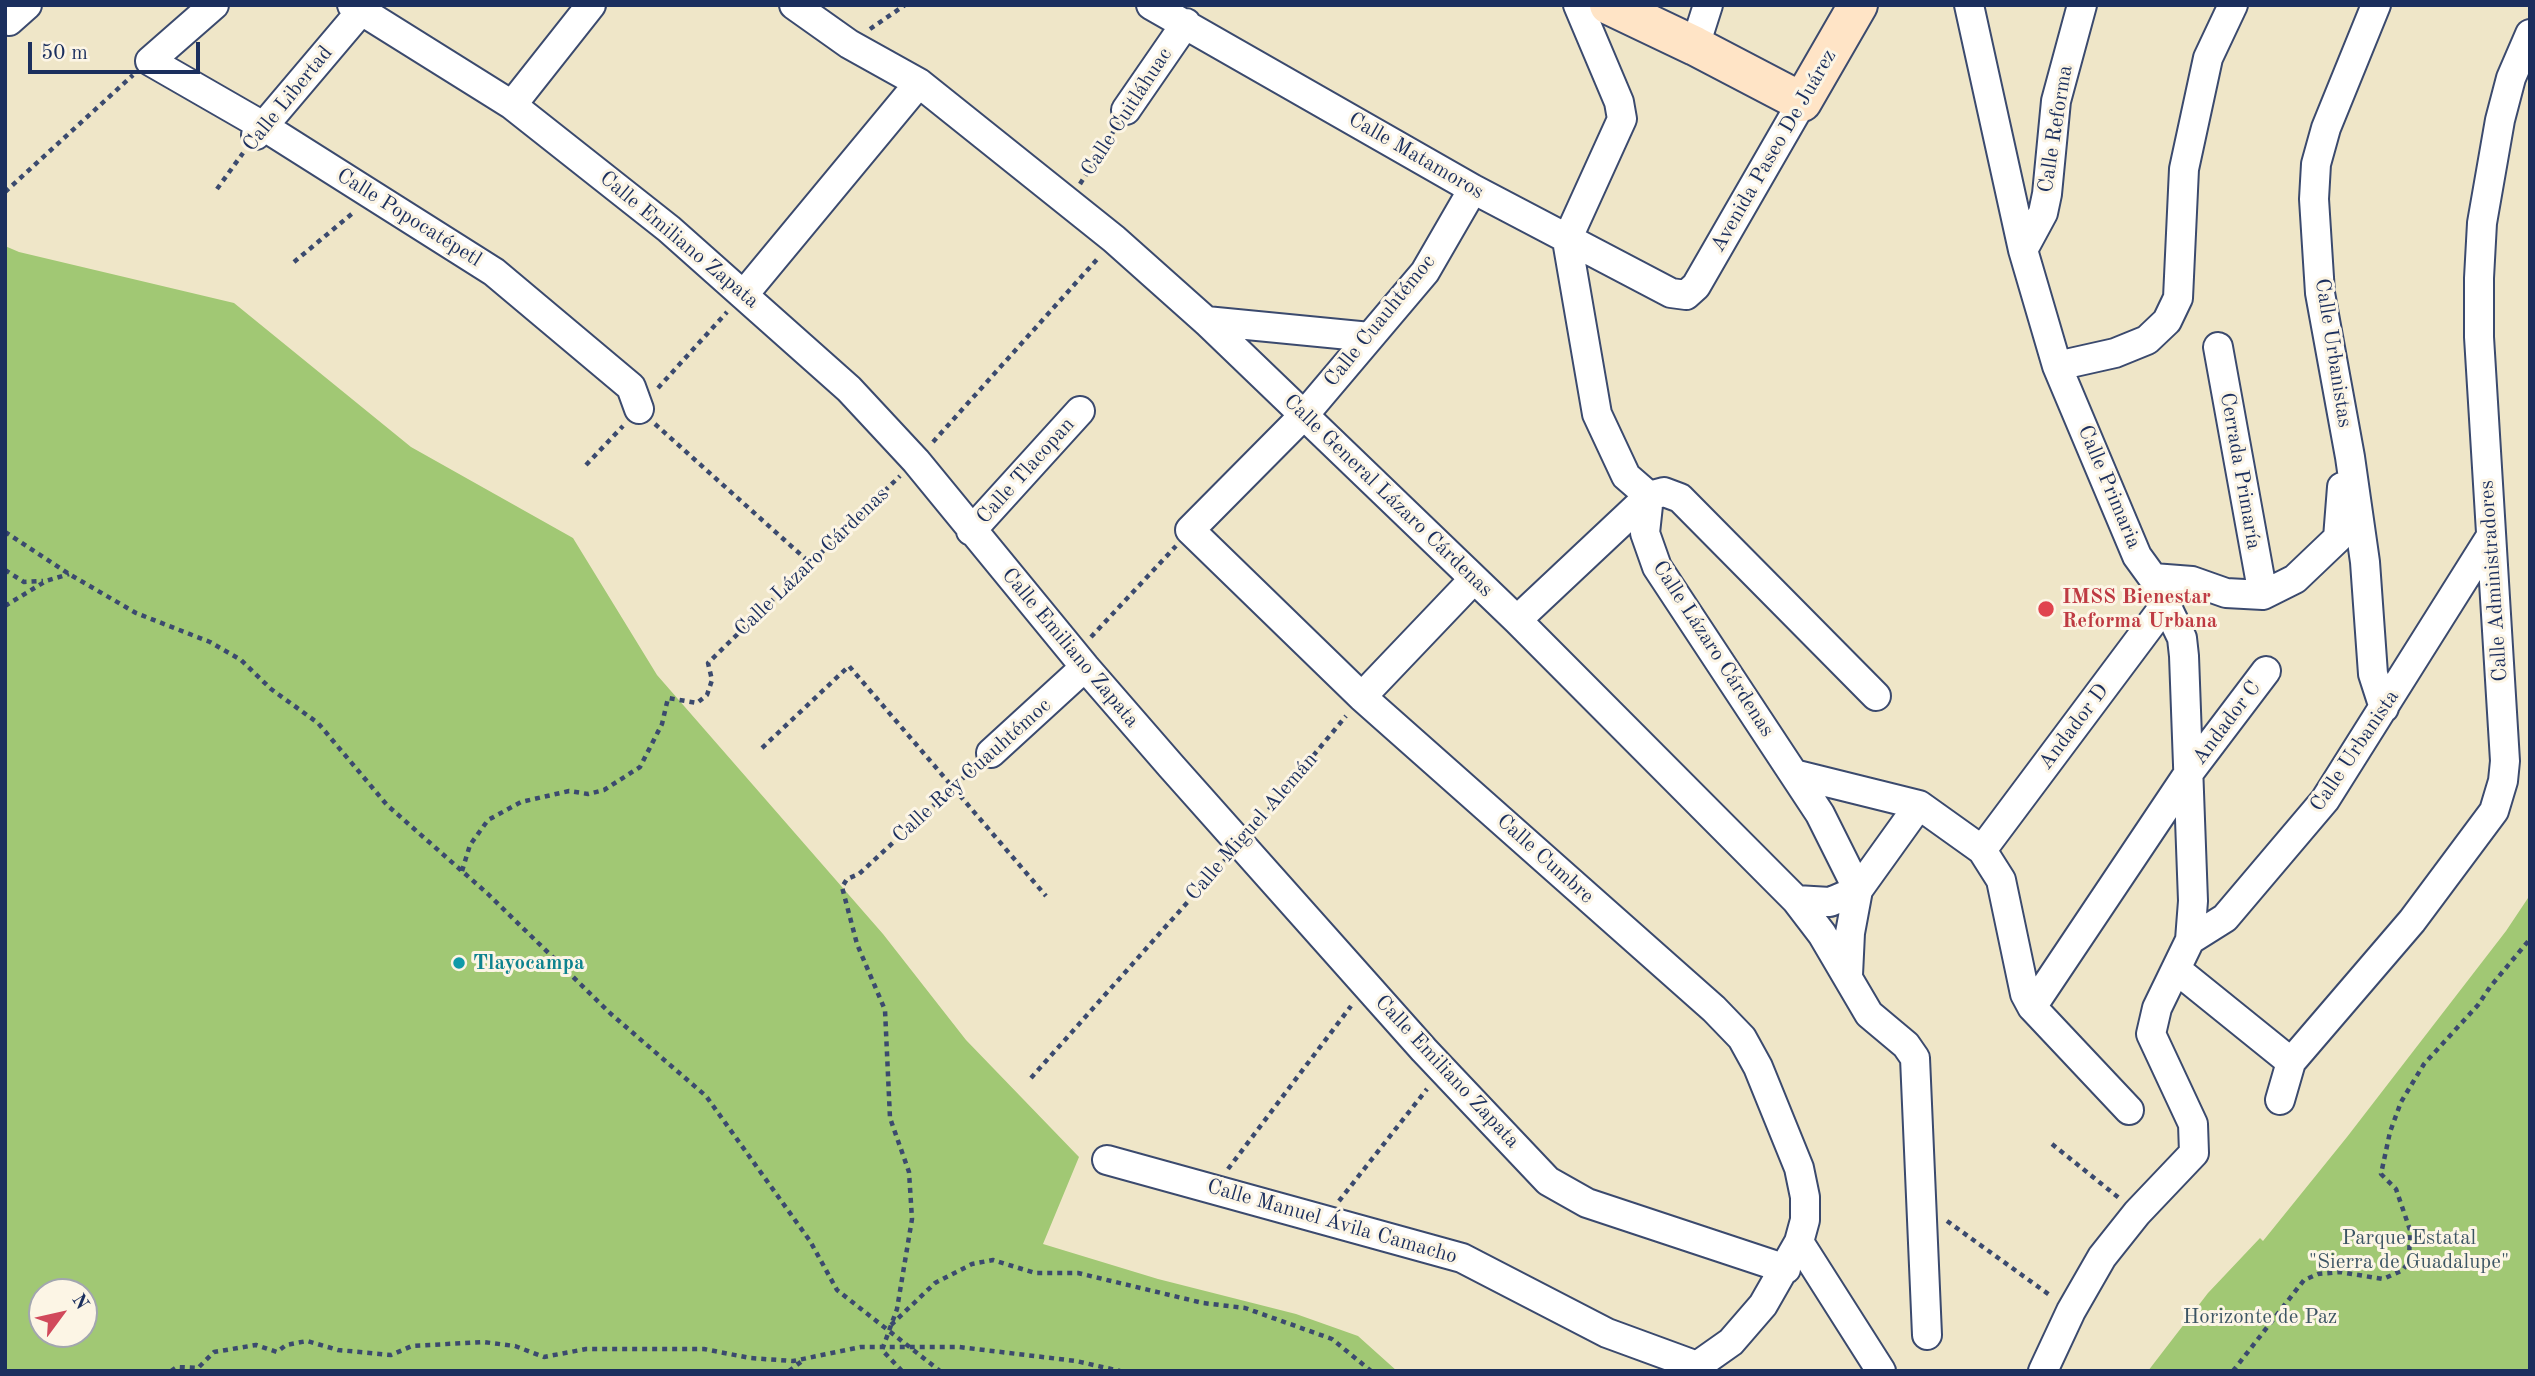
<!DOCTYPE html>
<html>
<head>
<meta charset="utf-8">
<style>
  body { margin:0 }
  #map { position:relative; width:2535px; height:1376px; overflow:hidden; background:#efe6c8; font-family:"Old Standard TT",serif }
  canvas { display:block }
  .frame { position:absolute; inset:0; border:7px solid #1b2f5e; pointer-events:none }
  .north { position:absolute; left:28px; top:1278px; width:70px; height:70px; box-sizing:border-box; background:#fcf5e5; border:2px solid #a2a6af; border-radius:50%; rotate:57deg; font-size:19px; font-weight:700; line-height:28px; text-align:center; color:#1b2f5e }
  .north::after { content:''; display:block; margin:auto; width:24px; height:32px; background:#d1495b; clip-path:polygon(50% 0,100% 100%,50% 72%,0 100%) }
  .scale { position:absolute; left:28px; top:42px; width:172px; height:32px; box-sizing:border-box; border:4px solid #1b2f5e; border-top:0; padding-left:9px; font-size:21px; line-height:24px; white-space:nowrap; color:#1b2f5e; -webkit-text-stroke:5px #fcf5e5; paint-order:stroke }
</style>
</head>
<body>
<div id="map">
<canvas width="2535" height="1376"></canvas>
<div class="frame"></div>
<div class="north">N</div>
<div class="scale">50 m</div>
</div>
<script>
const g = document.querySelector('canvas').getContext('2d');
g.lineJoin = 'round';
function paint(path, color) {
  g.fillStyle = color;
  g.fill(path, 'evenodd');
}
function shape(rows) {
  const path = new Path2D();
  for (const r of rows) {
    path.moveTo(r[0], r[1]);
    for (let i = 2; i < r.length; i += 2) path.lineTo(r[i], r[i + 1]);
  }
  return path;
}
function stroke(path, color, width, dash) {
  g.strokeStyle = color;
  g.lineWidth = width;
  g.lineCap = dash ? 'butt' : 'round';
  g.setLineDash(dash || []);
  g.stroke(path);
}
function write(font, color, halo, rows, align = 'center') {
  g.font = font + ' "Old Standard TT",serif';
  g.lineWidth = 6;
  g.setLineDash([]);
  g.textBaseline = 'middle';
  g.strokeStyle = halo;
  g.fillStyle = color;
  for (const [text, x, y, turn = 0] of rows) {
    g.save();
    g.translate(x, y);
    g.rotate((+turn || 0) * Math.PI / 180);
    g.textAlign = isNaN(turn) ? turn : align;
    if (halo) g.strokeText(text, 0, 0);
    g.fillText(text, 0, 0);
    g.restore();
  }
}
paint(shape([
  [5,246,19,252,234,303,411,447,573,538,657,675,883,934,966,1040,1079,1157,1043,1244,1158,1279,1296,1314,1358,1336,1397,1371,5,1371],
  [42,1292,84,1292,84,1334,42,1334],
  [2530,895,2530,1371,2148,1371,2208,1293,2260,1238,2263,1241,2347,1137,2506,931]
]), '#a1c874');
const street = shape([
  [214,5,150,61,263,126,494,272,631,387,639,409],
  [352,5,512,105,669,229,849,389,916,461,1085,667,1171,766,1424,1050,1548,1181,1587,1203,1786,1269],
  [794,5,849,44,919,83,1114,239,1206,321,1517,620,1796,900,1822,934,1869,1014,1906,1045,1915,1058,1927,1335],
  [1151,5,1473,189,1671,293,1686,295,1696,286,1802,102],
  [1578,5,1619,102,1622,119,1567,240,1597,414,1626,476,1649,496,1645,533,1657,567,1820,814,1858,890,1850,933,1848,975],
  [1969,5,2023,250,2057,366,2137,556,2153,578,2182,638,2184,656,2193,901,2190,940,2157,1008,2151,1034,2193,1124,2194,1153,2137,1213,2102,1257,2071,1311,2043,1371],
  [2376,5,2326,128,2316,164,2314,199,2320,293,2350,457,2365,562,2373,674,2384,708],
  [9,21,27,5],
  [1695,46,1708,5],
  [512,105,591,5],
  [1126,110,1186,23],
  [256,135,361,11],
  [1473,189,1425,272,1304,415,1190,530,1362,697,1714,1009,1742,1038,1758,1067,1799,1168,1805,1197,1805,1220,1799,1242,1763,1305,1731,1342,1697,1366],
  [2023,250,2043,213,2047,194,2056,101,2082,5],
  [745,293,919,83],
  [1206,321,1370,337],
  [2218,347,2263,595],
  [2057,366,2115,353,2147,340,2167,321,2178,298,2184,169,2208,58,2233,5],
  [971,531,1080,411],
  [2153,578,2192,581,2226,593,2263,595,2295,579,2338,538,2342,487],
  [1517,620,1649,496,1664,492,1680,498,1876,696],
  [1372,686,1474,579],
  [991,753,1085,667],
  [1794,774,1919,805,1982,850,2001,880,2025,994,2032,1007,2129,1110],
  [1982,850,2166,604],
  [1796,900,1830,902,1858,890,1919,805],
  [2190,940,2225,918,2325,800,2491,536],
  [2177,970,2291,1062],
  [2032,1007,2188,774,2266,671],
  [2280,1100,2291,1062,2412,921,2494,811,2503,781,2505,761,2479,337,2479,278,2482,223,2500,120,2511,78,2530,34],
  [1107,1160,1462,1258,1607,1333,1697,1366,1702,1371],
  [1799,1242,1881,1371]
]);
const secondary = shape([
  [1609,5,1695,46,1802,102,1858,5]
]);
stroke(street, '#3b4a6e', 32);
stroke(secondary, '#3b4a6e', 42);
stroke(shape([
  [870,29,905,5],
  [1080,184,1115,129],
  [217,189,243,153],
  [5,192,133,75],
  [294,262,354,212],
  [658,388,727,312],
  [655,424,809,562],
  [933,442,1100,256],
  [586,465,623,426],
  [5,532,69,574,136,613,210,642,241,660,271,689,318,723,387,805,488,894,611,1014,706,1096,810,1241,837,1290,940,1371],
  [5,570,24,582,43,581],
  [5,606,46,581,69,574],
  [1091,637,1176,546],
  [762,748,849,666,1046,896],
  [1256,825,1346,716],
  [462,871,470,845,488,820,521,802,569,791,588,794,604,790,640,767,662,724,668,698,697,703,707,695,712,680,708,663,900,476],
  [1031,1078,1225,860],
  [2052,1144,2119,1198],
  [1228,1169,1351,1006],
  [1339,1201,1427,1089],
  [1947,1221,2051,1296],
  [891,1325,935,1283,972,1264,993,1260,1035,1273,1078,1273,1203,1303,1245,1308,1332,1339,1371,1371],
  [171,1371,177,1367,198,1368,214,1352,256,1345,277,1352,286,1345,307,1341,338,1350,391,1355,412,1346,483,1342,515,1346,544,1357,586,1349,704,1349,750,1358,793,1361,861,1347,959,1347,1076,1361,1120,1371],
  [789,1371,802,1361],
  [902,1371,882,1350,897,1309,912,1219,909,1172,890,1118,885,1010,857,944,842,887,847,879,859,874,974,768],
  [2233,1371,2304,1280,2318,1274,2340,1272,2383,1279,2403,1270,2409,1261,2410,1230,2396,1189,2381,1174,2390,1132,2401,1102,2424,1064,2478,1005,2490,987,2530,939]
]), '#3b4a6e', 4.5, [5, 5]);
stroke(street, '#fff', 28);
stroke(secondary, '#ffe4c6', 38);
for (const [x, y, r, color] of [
  [2046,609,9,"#e0444e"],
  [459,963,7,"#0f9aa8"]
]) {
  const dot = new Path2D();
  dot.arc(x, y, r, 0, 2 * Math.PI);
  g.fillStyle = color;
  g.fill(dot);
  stroke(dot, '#fcf5e5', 2.5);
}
write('21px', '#1b2f5e', '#fcf5e5', [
  ["Calle Libertad",288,99,-51],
  ["Calle Cuitláhuac",1127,112,-57],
  ["Calle Reforma",2056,129,-81],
  ["Avenida Paseo De Juárez",1774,151,-60],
  ["Calle Matamoros",1416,156,30],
  ["Calle Popocatépetl",409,218,32],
  ["Calle Emiliano Zapata",679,240,40],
  ["Calle Cuauhtémoc",1380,321,-51],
  ["Calle Urbanistas",2333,353,81],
  ["Calle Tlacopan",1026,471,-48],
  ["Cerrada Primaría",2240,471,80],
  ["Calle Primaria",2109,487,67],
  ["Calle General Lázaro Cárdenas",1388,496,44],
  ["Calle Lázaro Cárdenas",812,562,-44],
  ["Calle Administradores",2494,581,-94],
  ["Calle Emiliano Zapata",1070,648,50],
  ["Calle Lázaro Cárdenas",1713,649,57],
  ["Andador C",2227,723,-53],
  ["Andador D",2074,727,-53],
  ["Calle Urbanista",2355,751,-56],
  ["Calle Rey Cuauhtémoc",972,771,-42],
  ["Calle Miguel Alemán",1252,827,-49],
  ["Calle Cumbre",1545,859,42],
  ["Calle Emiliano Zapata",1447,1072,47],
  ["Calle Manuel Ávila Camacho",1332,1222,16]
]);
write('bold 21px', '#be3a42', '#fcf5e5', [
  ["IMSS Bienestar",2062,597],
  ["Reforma Urbana",2062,621]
], 'left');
write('bold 21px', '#0d838f', '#fcf5e5', [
  ["Tlayocampa",473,963]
], 'left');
write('21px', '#3c5564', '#fcf5e5', [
  ["Parque Estatal",2409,1238],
  ["\"Sierra de Guadalupe\"",2409,1262],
  ["Horizonte de Paz",2260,1317]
]);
</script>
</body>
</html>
